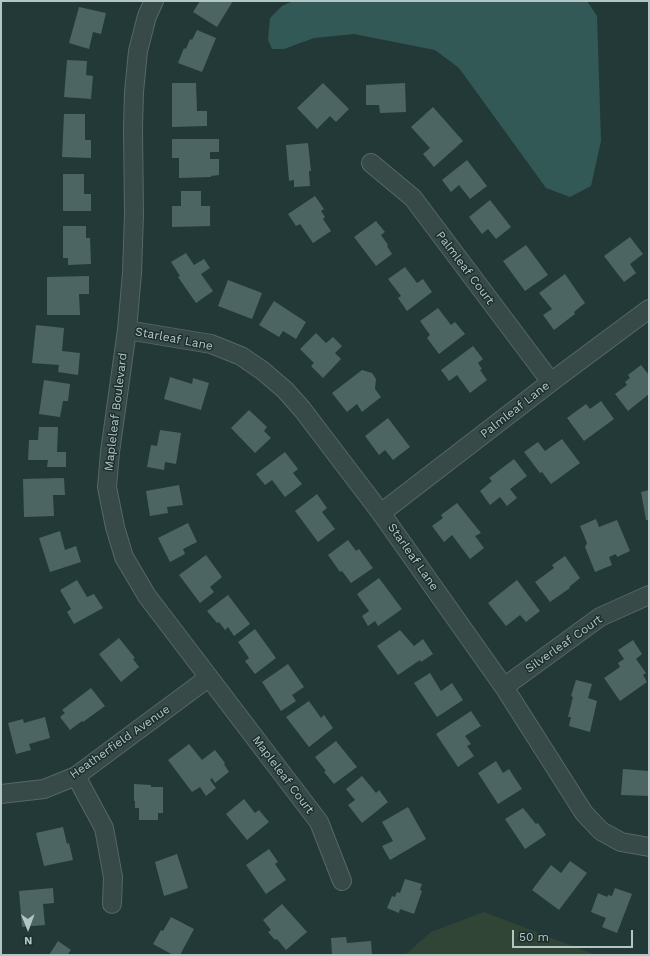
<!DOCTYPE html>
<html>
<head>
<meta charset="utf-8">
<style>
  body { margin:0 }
  #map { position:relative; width:650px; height:956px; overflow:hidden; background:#233937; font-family:"Work Sans",sans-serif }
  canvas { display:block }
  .frame { position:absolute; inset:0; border:2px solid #b2c6c4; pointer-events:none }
  .north { position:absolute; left:8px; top:908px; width:40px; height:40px; -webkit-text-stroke:3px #1c2e2d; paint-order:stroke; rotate:179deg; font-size:11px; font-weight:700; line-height:16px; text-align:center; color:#b2c6c4 }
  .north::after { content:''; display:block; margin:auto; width:14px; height:18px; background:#b2c6c4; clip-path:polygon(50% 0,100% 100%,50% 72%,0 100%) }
  .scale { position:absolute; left:512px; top:930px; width:121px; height:18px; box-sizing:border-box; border:2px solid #b2c6c4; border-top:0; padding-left:5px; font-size:12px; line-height:14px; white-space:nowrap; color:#b2c6c4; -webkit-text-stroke:3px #1c2e2d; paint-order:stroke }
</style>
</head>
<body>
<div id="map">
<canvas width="650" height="956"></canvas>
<div class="frame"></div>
<div class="north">N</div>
<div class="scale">50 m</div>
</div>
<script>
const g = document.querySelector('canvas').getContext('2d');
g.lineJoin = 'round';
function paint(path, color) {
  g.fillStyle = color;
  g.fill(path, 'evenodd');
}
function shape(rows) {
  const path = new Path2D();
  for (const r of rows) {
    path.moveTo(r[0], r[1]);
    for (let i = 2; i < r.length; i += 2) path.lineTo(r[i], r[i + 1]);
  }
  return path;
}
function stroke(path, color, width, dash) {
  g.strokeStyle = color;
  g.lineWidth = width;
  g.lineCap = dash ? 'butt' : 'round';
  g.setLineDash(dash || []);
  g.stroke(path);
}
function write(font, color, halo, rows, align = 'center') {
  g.font = font + ' "Work Sans",sans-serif';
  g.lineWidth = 3;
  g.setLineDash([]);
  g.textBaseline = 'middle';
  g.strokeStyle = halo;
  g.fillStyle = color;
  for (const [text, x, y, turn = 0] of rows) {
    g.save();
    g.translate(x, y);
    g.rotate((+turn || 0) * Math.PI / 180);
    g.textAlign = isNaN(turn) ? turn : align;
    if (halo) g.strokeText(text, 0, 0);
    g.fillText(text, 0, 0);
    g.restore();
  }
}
paint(shape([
  [484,912,596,955,405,955,431,932]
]), '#304535');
paint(shape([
  [293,1,587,1,597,16,601,141,591,186,570,197,546,188,459,68,435,50,354,34,314,38,284,49,272,49,268,40,270,18,282,6]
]), '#325955');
paint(shape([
  [200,1,233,1,217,27,193,12],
  [79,7,106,13,101,34,93,32,89,49,69,43],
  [197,30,216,38,202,72,178,63,184,48,186,49,190,39,192,40],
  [67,60,87,61,86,75,93,76,91,99,64,97],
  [172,83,196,83,197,111,207,111,207,126,172,127],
  [323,83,349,109,336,122,330,116,317,129,297,108],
  [405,83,406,112,380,113,379,105,366,105,366,85],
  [433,107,463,141,434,167,423,154,430,148,411,127],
  [64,114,85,114,85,140,91,140,91,158,62,157],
  [172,139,219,139,219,152,210,152,210,159,219,159,219,175,211,176,211,177,179,178,179,158,172,158],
  [308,143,311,171,309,171,310,186,294,187,294,180,289,181,286,145],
  [467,160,487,186,470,199,459,185,451,192,442,180],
  [63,174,84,174,84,194,91,194,91,211,63,211],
  [181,191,201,191,201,206,210,206,210,226,172,227,172,206,181,206],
  [315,196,324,209,321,211,325,217,323,219,331,231,313,243,300,224,296,226,288,214],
  [490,200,511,227,496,239,488,229,482,234,469,217],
  [376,221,385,232,381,235,388,245,387,246,392,254,376,266,354,237],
  [63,226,86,226,86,238,90,238,91,264,68,265,68,258,63,258],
  [630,237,643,254,630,264,636,273,624,282,604,256],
  [526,245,548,275,525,291,503,261],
  [186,253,194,265,204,259,210,268,201,274,213,291,196,303,178,277,180,276,171,262],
  [405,267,417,283,423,279,432,292,407,311,398,298,401,296,388,279],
  [565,274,585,303,574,312,575,314,554,330,543,315,552,309,539,293],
  [89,276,89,294,79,294,80,315,47,315,47,277],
  [228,280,262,293,252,319,218,306],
  [274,301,306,322,296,339,283,331,279,337,259,325],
  [438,308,451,325,455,322,465,334,439,354,427,338,430,335,420,321],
  [36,325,64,328,62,351,80,353,78,375,58,372,59,365,32,363],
  [316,333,326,343,333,337,342,346,335,353,341,359,323,378,311,366,314,363,300,349],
  [473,346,483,359,478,363,482,369,480,370,487,380,470,393,457,375,449,381,441,370],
  [641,365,649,375,649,394,628,411,615,394,627,385,625,382,630,378,628,375],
  [362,370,372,373,376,379,375,389,381,397,362,412,357,404,347,412,332,393],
  [170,377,192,384,193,378,209,383,201,410,164,399],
  [44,380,70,384,68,401,63,401,60,417,39,414],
  [601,401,614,419,584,441,567,418,586,404,590,409],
  [249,410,267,427,264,431,271,438,255,453,231,428],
  [388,418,410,447,393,460,385,450,379,455,365,436],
  [39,427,58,427,57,452,66,452,66,467,47,467,48,460,28,460,29,440,38,440],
  [160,430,181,433,176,464,165,462,164,470,147,467,151,445,157,446],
  [562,439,580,463,551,484,542,472,540,473,524,452,538,442,545,451],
  [285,452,298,469,293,473,302,484,285,497,272,480,265,485,256,474],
  [514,459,527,476,510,489,517,498,507,506,500,497,490,505,480,491,492,481,489,478],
  [64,478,65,495,53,495,54,516,24,517,23,479],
  [179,485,183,505,167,507,168,513,150,516,146,491],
  [649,490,649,520,646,520,641,492],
  [317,494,327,508,322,512,335,529,318,542,295,511],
  [457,503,481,533,475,536,484,548,470,559,452,535,444,542,432,526,443,518,441,515],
  [596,519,599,527,617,520,630,551,617,557,616,554,609,557,612,565,595,572,585,547,587,543,580,526],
  [188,523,197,542,183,549,185,554,170,562,158,538],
  [60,531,65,550,76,546,81,562,50,572,39,538],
  [348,540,356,551,359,549,373,568,351,583,342,571,340,572,328,555],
  [206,555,222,577,210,587,214,592,200,603,179,575],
  [565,556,580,578,569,587,570,588,550,602,535,582,554,568,552,565],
  [379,578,402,609,378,626,375,621,368,626,362,616,369,611,357,594],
  [77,580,87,597,94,594,103,608,74,624,67,612,71,609,60,590],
  [517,580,540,611,526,622,520,615,506,626,488,603],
  [228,595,250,624,234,636,228,627,225,630,219,622,217,623,207,611],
  [255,629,276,658,255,674,245,661,249,658,238,642],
  [400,630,414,646,423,639,433,654,421,662,420,660,398,675,377,646],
  [119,638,135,658,133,659,139,667,121,682,99,654],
  [633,640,642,654,636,659,646,673,643,675,647,682,620,701,604,678,620,667,618,663,624,659,618,650],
  [288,664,304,687,292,695,296,701,281,711,262,682],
  [430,673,441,691,452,683,463,700,437,717,414,683],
  [576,680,592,684,588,698,597,701,590,732,569,726,571,717,568,717,573,697,571,696],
  [91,688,105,706,83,722,82,721,70,730,60,717,65,713,62,710],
  [309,701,321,718,324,715,333,728,309,747,286,717],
  [471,711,481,726,465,736,471,744,467,746,474,756,458,767,436,734],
  [45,717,50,738,29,744,31,750,16,754,8,723,23,719,24,723],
  [336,741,357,767,334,784,324,772,326,771,315,757],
  [189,744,202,760,215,750,225,763,224,764,229,772,215,783,212,778,210,780,216,788,206,796,200,787,192,792,168,760],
  [496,761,503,773,509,769,522,789,498,804,478,773],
  [623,769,649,771,649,796,621,795],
  [362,776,376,793,379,790,388,802,362,823,348,805,355,800,346,789],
  [134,784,151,785,151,787,163,787,163,813,158,813,158,820,139,820,139,808,135,808,135,801,134,801],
  [244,799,255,813,259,810,269,822,247,840,226,814],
  [408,807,426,839,390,860,382,846,393,841,382,822],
  [523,808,536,824,538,823,546,835,525,849,505,819],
  [63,827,67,844,69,843,73,860,44,866,36,833],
  [269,849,278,862,275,864,286,880,266,894,246,865],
  [177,854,188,888,164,896,155,862],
  [570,861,587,873,559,910,532,890,551,865,561,873],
  [405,879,422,884,420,890,422,891,414,914,400,909,399,913,387,908,392,896,395,897,397,892,400,893],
  [53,888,54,903,43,904,45,925,22,927,19,891],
  [615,888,632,894,617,933,602,927,606,918,591,912,598,893,607,897,608,895,612,896],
  [282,904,307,932,286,950,277,939,275,940,268,932,271,930,263,920],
  [171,917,194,929,180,955,173,955,153,944,161,930,163,931],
  [346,937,347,943,371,941,372,955,332,955,331,938],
  [58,941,71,950,68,954,70,955,49,955]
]), '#4c6562');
const minor = shape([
  [154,1,147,16,138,51,134,92,133,128,134,215,132,273,127,330,110,452,107,487,115,527,124,557,147,596,319,822,342,881],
  [371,163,413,198,551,382],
  [127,330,211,344,241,356,263,371,285,390,302,409,381,513,504,687,584,813,601,831,621,842,649,847],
  [381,513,551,382,649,309],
  [504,687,600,617,649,595],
  [76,776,104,828,113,877,112,904],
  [1,794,44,789,76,776,208,678]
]);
stroke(minor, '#556866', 20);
stroke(minor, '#374a48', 18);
write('12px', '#b2c6c4', '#1c2e2d', [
  ["Palmleaf Court",465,268,53],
  ["Starleaf Lane",174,339,11],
  ["Palmleaf Lane",515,410,-38],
  ["Mapleleaf Boulevard",116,412,-83],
  ["Starleaf Lane",413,557,55],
  ["Silverleaf Court",564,644,-35],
  ["Heatherfield Avenue",120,742,-35],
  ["Mapleleaf Court",283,775,53]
]);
</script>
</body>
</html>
